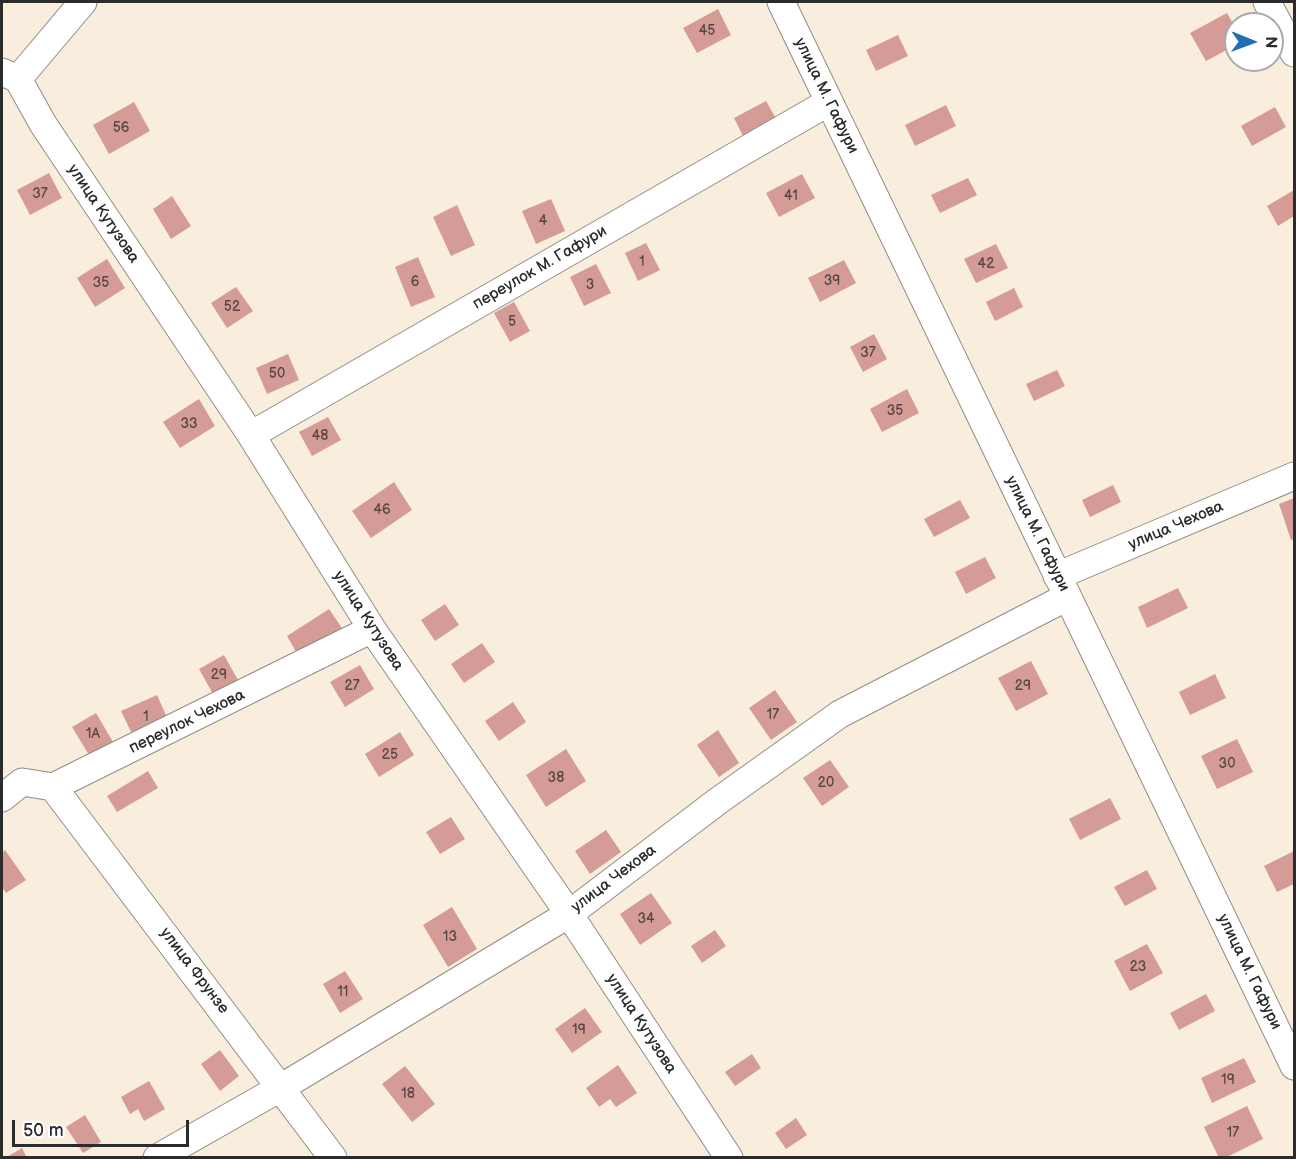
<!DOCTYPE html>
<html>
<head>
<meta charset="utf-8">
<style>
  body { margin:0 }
  #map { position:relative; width:1296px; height:1159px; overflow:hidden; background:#f9eddd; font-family:"Balsamiq Sans",sans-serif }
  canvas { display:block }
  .frame { position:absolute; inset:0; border:3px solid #2b2b2b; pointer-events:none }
  .north { position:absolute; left:1224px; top:12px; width:60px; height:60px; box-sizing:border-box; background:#fff; border:2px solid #aaa; border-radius:50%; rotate:91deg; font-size:16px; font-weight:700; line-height:24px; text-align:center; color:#2b2b2b }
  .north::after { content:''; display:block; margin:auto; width:21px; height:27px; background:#1f6fb2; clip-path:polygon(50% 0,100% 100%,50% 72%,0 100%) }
  .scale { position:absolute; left:12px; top:1120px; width:177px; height:27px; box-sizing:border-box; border:3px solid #2b2b2b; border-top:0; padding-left:8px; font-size:18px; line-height:21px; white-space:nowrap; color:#2b2b2b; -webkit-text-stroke:4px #fff; paint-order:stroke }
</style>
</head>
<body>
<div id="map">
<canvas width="1296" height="1159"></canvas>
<div class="frame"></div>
<div class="north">N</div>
<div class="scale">50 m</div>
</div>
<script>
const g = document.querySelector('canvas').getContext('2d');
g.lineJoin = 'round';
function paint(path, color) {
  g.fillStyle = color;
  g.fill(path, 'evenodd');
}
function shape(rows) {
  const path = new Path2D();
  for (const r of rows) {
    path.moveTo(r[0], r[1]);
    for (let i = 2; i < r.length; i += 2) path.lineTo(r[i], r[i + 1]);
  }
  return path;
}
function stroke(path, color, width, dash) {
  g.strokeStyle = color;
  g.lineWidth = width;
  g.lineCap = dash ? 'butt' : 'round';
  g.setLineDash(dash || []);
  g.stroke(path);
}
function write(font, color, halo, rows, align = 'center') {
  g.font = font + ' "Balsamiq Sans",sans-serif';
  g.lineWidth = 5;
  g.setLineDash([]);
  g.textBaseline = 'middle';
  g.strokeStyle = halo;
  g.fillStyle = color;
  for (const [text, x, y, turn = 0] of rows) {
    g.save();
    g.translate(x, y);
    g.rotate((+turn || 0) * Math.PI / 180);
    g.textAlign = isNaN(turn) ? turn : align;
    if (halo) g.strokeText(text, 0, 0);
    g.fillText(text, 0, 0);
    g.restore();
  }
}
paint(shape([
  [718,9,731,35,697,53,683,28],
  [1227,13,1236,29,1236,45,1206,61,1190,33],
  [898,35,908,56,876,71,866,50],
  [766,101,778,122,745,140,734,118],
  [134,102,150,131,109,154,93,125],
  [946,105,956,126,915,146,905,125],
  [1275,107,1286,127,1252,146,1241,126],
  [49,173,62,198,30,215,17,190],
  [802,174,815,198,779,217,766,193],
  [968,178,977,195,940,213,931,195],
  [1294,190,1294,216,1278,226,1267,206],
  [172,196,191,226,171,239,153,209],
  [551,199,565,231,536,244,522,211],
  [457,205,475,245,451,256,433,217],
  [646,243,660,270,638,281,625,253],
  [996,244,1008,268,976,283,964,259],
  [418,257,435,297,411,307,395,267],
  [107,259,125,288,95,307,77,278],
  [844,260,856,283,820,302,808,278],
  [596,264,611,293,584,306,570,277],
  [236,287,253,311,227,328,211,303],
  [1014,288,1023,307,995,321,986,302],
  [514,302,530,331,510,342,494,313],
  [874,334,887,359,863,372,850,347],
  [288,354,299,380,267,394,256,368],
  [1057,370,1065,386,1034,401,1026,384],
  [907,389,919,413,882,432,870,409],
  [199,399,215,426,180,448,163,422],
  [328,417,341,440,312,456,299,432],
  [394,482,412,510,371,538,352,511],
  [1113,485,1121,502,1090,517,1082,500],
  [1294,498,1294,539,1291,540,1279,504],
  [960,500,970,518,934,537,924,519],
  [985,557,996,578,966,594,955,572],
  [1178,588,1188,608,1147,628,1138,607],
  [445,604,459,625,435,641,421,620],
  [329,609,342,628,298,655,287,636],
  [482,643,495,662,464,683,451,664],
  [224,655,238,680,213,694,199,669],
  [1031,661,1048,694,1016,711,998,678],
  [360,665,374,689,345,707,330,682],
  [1215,674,1226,698,1190,715,1179,692],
  [775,690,797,722,771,740,749,708],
  [157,695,170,724,135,740,121,711],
  [513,702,526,722,499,741,485,721],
  [96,713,113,742,89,755,72,727],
  [718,730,739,763,719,777,697,745],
  [400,732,414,755,379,777,365,754],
  [1237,739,1253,772,1217,789,1201,756],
  [566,749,586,781,546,807,526,775],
  [830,760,849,787,822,806,803,778],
  [148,771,158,788,117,812,107,796],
  [1110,798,1121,819,1080,840,1069,819],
  [451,817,465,839,440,854,426,832],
  [606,830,621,852,590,874,575,851],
  [5,850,26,880,6,893,2,887,2,853],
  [1294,851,1294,884,1277,892,1264,866],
  [1147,870,1157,889,1125,906,1114,887],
  [651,893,672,923,640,945,620,914],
  [452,907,477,949,448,967,423,925],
  [715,930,726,946,702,963,691,946],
  [1147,944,1163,973,1130,991,1114,961],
  [345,971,363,999,340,1013,323,984],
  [1206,994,1215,1011,1179,1030,1170,1013],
  [585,1008,602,1032,572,1053,555,1029],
  [220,1050,239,1076,220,1091,201,1064],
  [752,1054,761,1068,735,1086,725,1072],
  [1244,1058,1256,1082,1212,1103,1201,1078],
  [618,1065,637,1093,616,1107,610,1099,599,1107,586,1088],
  [405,1066,435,1104,412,1122,382,1084],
  [149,1081,165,1109,144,1121,138,1109,130,1114,121,1097],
  [1247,1106,1263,1139,1225,1158,1219,1158,1204,1127],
  [85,1115,101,1142,83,1153,66,1127],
  [796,1118,807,1135,786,1149,775,1133],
  [22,1148,27,1158,5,1158]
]), '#d59b97');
const minor = shape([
  [781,2,1294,1066],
  [1267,2,1294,53],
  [2,72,18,79,43,124,251,435,372,629,569,914,729,1158],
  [18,79,83,2],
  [251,435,829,102],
  [1057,576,1294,476],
  [53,787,333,1158],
  [2,798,22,782,53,787,372,629],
  [157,1158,282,1087,569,914,718,801,840,714,1067,597]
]);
stroke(minor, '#928c84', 29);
stroke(minor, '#fff', 27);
write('14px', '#564746', null, [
  ["45",707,31],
  ["56",121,128],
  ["37",40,194],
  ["41",791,196],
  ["4",543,221],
  ["1",642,262],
  ["42",986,264],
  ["39",832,281],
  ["6",415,282],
  ["35",101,283],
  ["3",590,285],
  ["52",232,307],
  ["5",512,322],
  ["37",868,353],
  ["50",277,374],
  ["35",895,411],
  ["33",189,424],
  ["48",320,436],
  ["46",382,510],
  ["29",219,675],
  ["27",352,686],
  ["29",1023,686],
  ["17",773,715],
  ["1",146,717],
  ["1А",93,734],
  ["25",390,755],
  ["30",1227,764],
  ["38",556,778],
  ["20",826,783],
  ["34",646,919],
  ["13",450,937],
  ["23",1138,967],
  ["11",343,992],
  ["19",579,1030],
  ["19",1228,1080],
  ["18",408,1094],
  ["17",1233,1133]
]);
write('16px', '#2b2b2b', '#fff', [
  ["улица М. Гафури",826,96,64],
  ["улица Кутузова",103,214,56],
  ["переулок М. Гафури",540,268,-30],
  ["улица Чехова",1176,526,-23],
  ["улица М. Гафури",1037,534,64],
  ["улица Кутузова",368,621,57],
  ["переулок Чехова",187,722,-26],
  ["улица Чехова",614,879,-37],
  ["улица Фрунзе",194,971,53],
  ["улица М. Гафури",1249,972,64],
  ["улица Кутузова",641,1024,57]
]);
</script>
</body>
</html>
